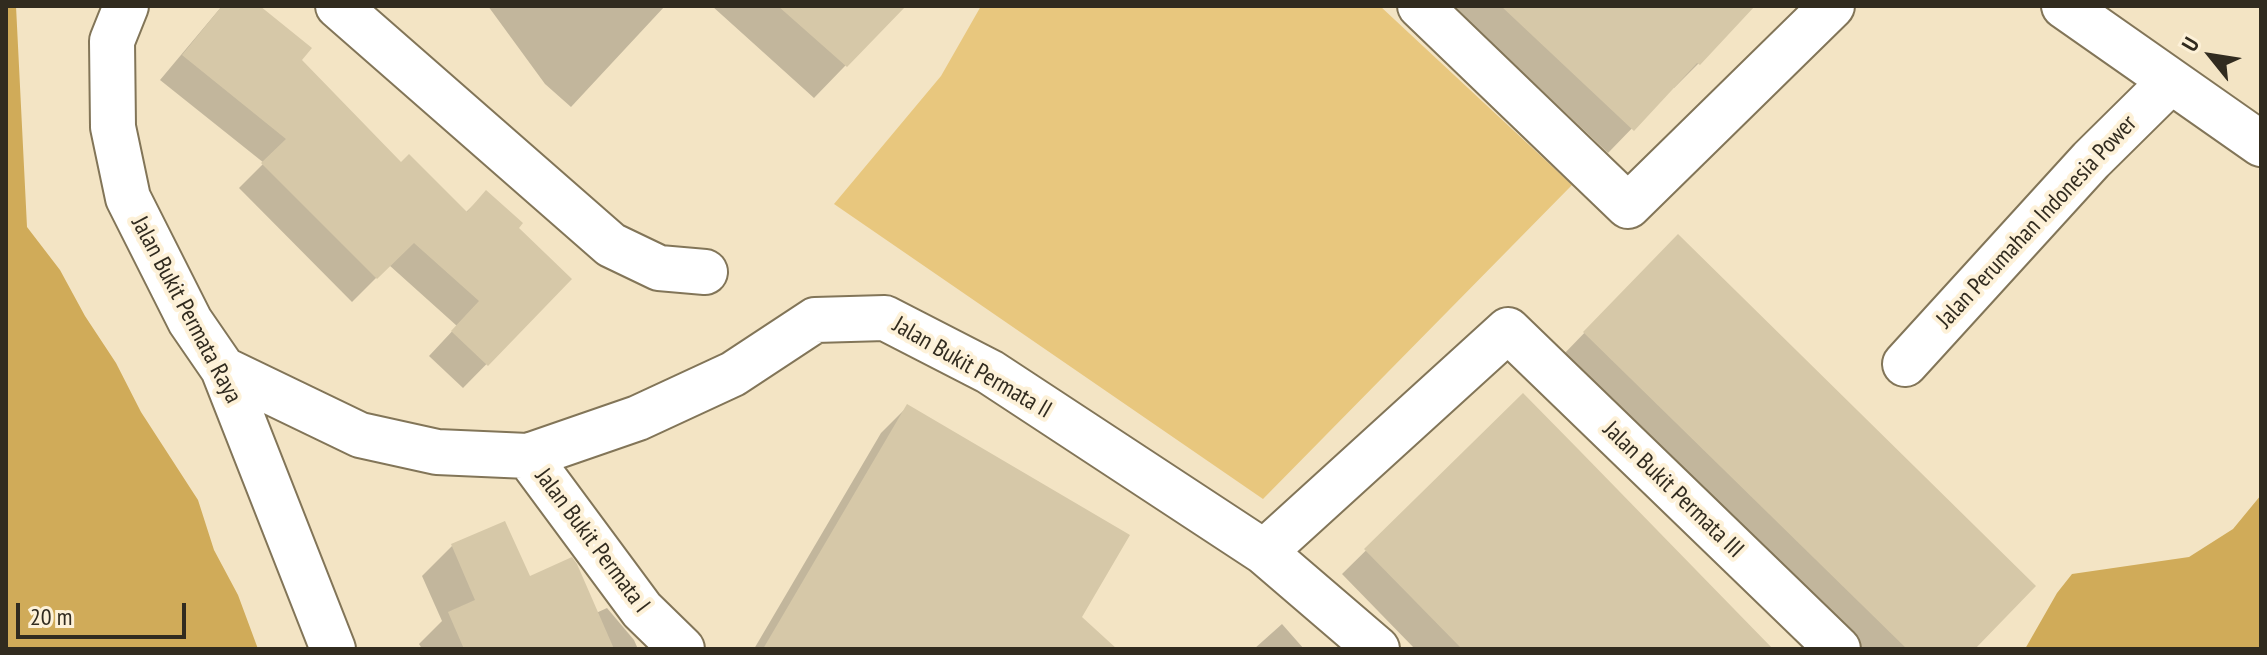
<!DOCTYPE html>
<html>
<head>
<meta charset="utf-8">
<style>
  body { margin:0 }
  #map { position:relative; width:2267px; height:655px; overflow:hidden; background:#f3e4c4; font-family:"PT Sans Narrow",sans-serif }
  canvas { display:block }
  .frame { position:absolute; inset:0; border:8px solid #312b1f; pointer-events:none }
  .north { position:absolute; left:2171px; top:16px; width:80px; height:80px; -webkit-text-stroke:6px #fdf1d8; paint-order:stroke; rotate:300deg; font-size:22px; font-weight:700; line-height:32px; text-align:center; color:#312b1f }
  .north::after { content:''; display:block; margin:auto; width:28px; height:36px; background:#312b1f; clip-path:polygon(50% 0,100% 100%,50% 72%,0 100%) }
  .scale { position:absolute; left:16px; top:603px; width:170px; height:36px; box-sizing:border-box; border:4px solid #312b1f; border-top:0; padding-left:10px; font-size:24px; line-height:28px; white-space:nowrap; color:#312b1f; -webkit-text-stroke:6px #fdf1d8; paint-order:stroke }
</style>
</head>
<body>
<div id="map">
<canvas width="2267" height="655"></canvas>
<div class="frame"></div>
<div class="north">U</div>
<div class="scale">20 m</div>
</div>
<script>
const g = document.querySelector('canvas').getContext('2d');
g.lineJoin = 'round';
function paint(path, color) {
  g.fillStyle = color;
  g.fill(path, 'evenodd');
}
function shape(rows) {
  const path = new Path2D();
  for (const r of rows) {
    path.moveTo(r[0], r[1]);
    for (let i = 2; i < r.length; i += 2) path.lineTo(r[i], r[i + 1]);
  }
  return path;
}
function stroke(path, color, width, dash) {
  g.strokeStyle = color;
  g.lineWidth = width;
  g.lineCap = dash ? 'butt' : 'round';
  g.setLineDash(dash || []);
  g.stroke(path);
}
function write(font, color, halo, rows, align = 'center') {
  g.font = font + ' "PT Sans Narrow",sans-serif';
  g.lineWidth = 8;
  g.setLineDash([]);
  g.textBaseline = 'middle';
  g.strokeStyle = halo;
  g.fillStyle = color;
  for (const [text, x, y, turn = 0] of rows) {
    g.save();
    g.translate(x, y);
    g.rotate((+turn || 0) * Math.PI / 180);
    g.textAlign = isNaN(turn) ? turn : align;
    if (halo) g.strokeText(text, 0, 0);
    g.fillText(text, 0, 0);
    g.restore();
  }
}
paint(shape([
  [981,6,1380,6,1572,185,1263,499,834,204,941,76]
]), '#e8c77e');
paint(shape([
  [6,6,16,6,27,227,60,270,85,316,116,363,141,412,198,500,214,550,238,595,258,649,6,649],
  [2261,495,2261,649,2025,649,2057,593,2072,574,2189,557,2233,529]
]), '#d0ab59');
paint(shape([
  [222,6,257,6,299,60,401,164,465,213,486,193,516,228,570,279,463,388,429,356,457,326,389,265,352,302,239,188,264,163,160,80],
  [488,6,665,6,571,107,545,84],
  [712,6,903,6,814,98],
  [1439,6,1744,6,1748,11,1698,64,1674,88,1673,86,1608,153,1513,63,1507,70],
  [1654,261,1972,649,1860,649,1561,357],
  [1523,396,1769,649,1415,649,1342,574],
  [907,407,1079,618,1114,649,754,649,881,433],
  [504,524,529,579,596,613,607,608,634,640,638,649,422,649,419,644,442,621,422,576,452,546],
  [1282,624,1304,649,1254,649]
]), '#0003');
paint(shape([
  [222,6,260,6,312,48,302,60,401,162,409,154,467,212,486,190,523,223,519,228,572,279,488,366,451,331,479,301,414,243,377,279,261,163,286,139,182,55],
  [778,6,906,6,847,67],
  [1501,6,1755,6,1700,65,1697,63,1634,131],
  [1678,234,2036,586,1975,649,1907,649,1583,332],
  [1523,393,1580,451,1773,649,1462,649,1364,549],
  [907,404,1130,535,1082,617,1117,649,763,649],
  [505,521,530,576,572,557,577,564,614,649,464,649,448,612,475,600,451,544]
]), '#d6c8a8');
const minor = shape([
  [126,6,112,41,113,127,128,198,190,321,223,369,333,649],
  [338,6,611,245,659,268,705,272],
  [1420,6,1628,206,1832,6],
  [2064,6,2261,144],
  [1905,364,2091,160,2170,82],
  [223,369,360,435,437,452,528,456,642,610,682,649],
  [528,456,638,418,733,374,815,320,885,318,990,372,1264,552,1377,649],
  [1264,552,1508,330,1838,649]
]);
stroke(minor, '#827558', 48);
stroke(minor, '#fff', 44);
write('24px', '#312b1f', '#fdf1d8', [
  ["Jalan Perumahan Indonesia Power",2037,222,-47],
  ["Jalan Bukit Permata Raya",186,310,62],
  ["Jalan Bukit Permata II",972,368,30],
  ["Jalan Bukit Permata III",1673,490,44],
  ["Jalan Bukit Permata I",592,541,53]
]);
</script>
</body>
</html>
